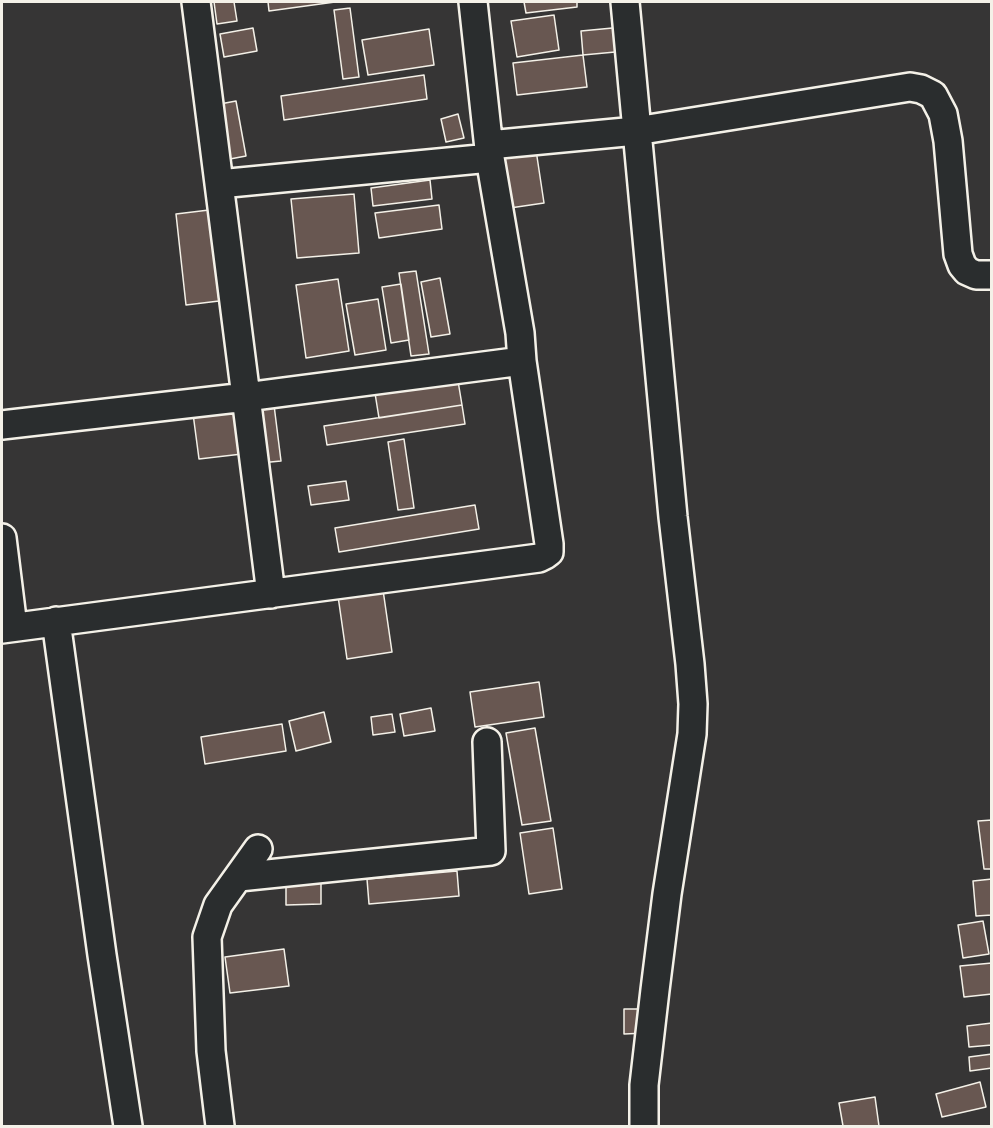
<!DOCTYPE html>
<html>
<head>
<meta charset="utf-8">
<style>
  body { margin:0 }
  #map { position:relative; width:993px; height:1128px; overflow:hidden; background:#363535; font-family:"Gochi Hand",sans-serif }
  canvas { display:block }
  .frame { position:absolute; inset:0; border:3px solid #f4f1e8; pointer-events:none }
</style>
</head>
<body>
<div id="map">
<canvas width="993" height="1128"></canvas>
<div class="frame"></div>
</div>
<script>
const g = document.querySelector('canvas').getContext('2d');
g.lineJoin = 'round';
function paint(path, color) {
  g.fillStyle = color;
  g.fill(path, 'evenodd');
}
function shape(rows) {
  const path = new Path2D();
  for (const r of rows) {
    path.moveTo(r[0], r[1]);
    for (let i = 2; i < r.length; i += 2) path.lineTo(r[i], r[i + 1]);
  }
  return path;
}
function stroke(path, color, width, dash) {
  g.strokeStyle = color;
  g.lineWidth = width;
  g.lineCap = dash ? 'butt' : 'round';
  g.setLineDash(dash || []);
  g.stroke(path);
}
const building = shape([
  [214,2,234,2,237,21,217,24,214,2],
  [268,2,335,2,269,11,268,2],
  [524,2,577,2,577,7,526,13,524,2],
  [350,8,359,77,343,79,334,10,350,8],
  [554,15,559,50,517,57,511,21,554,15],
  [623,27,626,51,583,55,581,31,623,27],
  [253,28,257,51,224,57,220,34,253,28],
  [429,29,434,65,368,75,362,40,429,29],
  [583,55,587,87,517,95,513,63,583,55],
  [424,75,427,99,284,120,281,96,424,75],
  [236,101,246,156,230,159,220,104,236,101],
  [458,114,464,138,446,142,441,119,458,114],
  [536,150,544,203,510,208,503,155,536,150],
  [430,180,432,199,373,206,371,188,430,180],
  [354,194,359,253,297,258,291,199,354,194],
  [439,205,442,229,379,238,375,213,439,205],
  [209,210,219,301,186,305,176,214,209,210],
  [416,271,429,354,411,356,399,273,416,271],
  [440,278,450,334,431,337,421,282,440,278],
  [338,279,349,351,306,358,296,285,338,279],
  [401,284,409,340,391,343,382,287,401,284],
  [378,299,386,350,355,355,346,304,378,299],
  [457,375,462,405,379,418,374,387,457,375],
  [236,400,242,454,199,459,192,406,236,400],
  [274,405,281,461,260,463,253,408,274,405],
  [462,405,465,424,327,445,324,426,462,405],
  [404,439,414,508,398,510,388,442,404,439],
  [346,481,349,500,311,505,308,486,346,481],
  [475,505,479,529,339,552,335,528,475,505],
  [382,583,392,652,347,659,337,589,382,583],
  [539,682,544,717,475,727,470,692,539,682],
  [431,708,435,731,404,736,400,714,431,708],
  [324,712,331,742,296,751,289,721,324,712],
  [392,714,395,732,373,735,371,717,392,714],
  [282,724,286,751,205,764,201,737,282,724],
  [535,728,551,821,522,825,506,733,535,728],
  [992,820,992,869,984,869,978,821,992,820],
  [553,828,562,889,529,894,520,833,553,828],
  [457,871,459,896,369,904,367,879,457,871],
  [992,879,992,915,976,916,973,881,992,879],
  [321,882,321,904,286,905,286,883,321,882],
  [983,921,989,954,963,958,958,925,983,921],
  [284,949,289,986,230,993,225,957,284,949],
  [992,963,992,994,964,997,960,966,992,963],
  [624,1009,646,1009,646,1033,624,1034,624,1009],
  [992,1023,992,1045,969,1047,967,1026,992,1023],
  [992,1054,992,1068,970,1071,969,1057,992,1054],
  [980,1082,986,1107,942,1117,936,1094,980,1082],
  [875,1097,879,1126,843,1126,839,1103,875,1097]
]);
paint(building, '#685751');
stroke(building, '#f4f1e8', 1.5);
const minor = shape([
  [196,2,271,594],
  [625,2,673,517,690,664,693,704,692,734,667,894,655,990,644,1085,644,1126],
  [489,145,636,131,910,87,921,89,933,95,943,114,948,141,958,254,962,265,967,271,976,275,992,275],
  [219,184,490,158],
  [2,425,246,397,522,361,520,333,490,158,473,2],
  [2,538,13,627],
  [56,621,102,955,128,1126],
  [2,629,539,558,545,555,549,552,549,544,522,361],
  [239,877,491,851,487,742],
  [220,1126,211,1051,207,937,218,905,258,849]
]);
stroke(minor, '#f4f1e8', 32);
stroke(minor, '#2a2d2e', 27);
</script>
</body>
</html>
